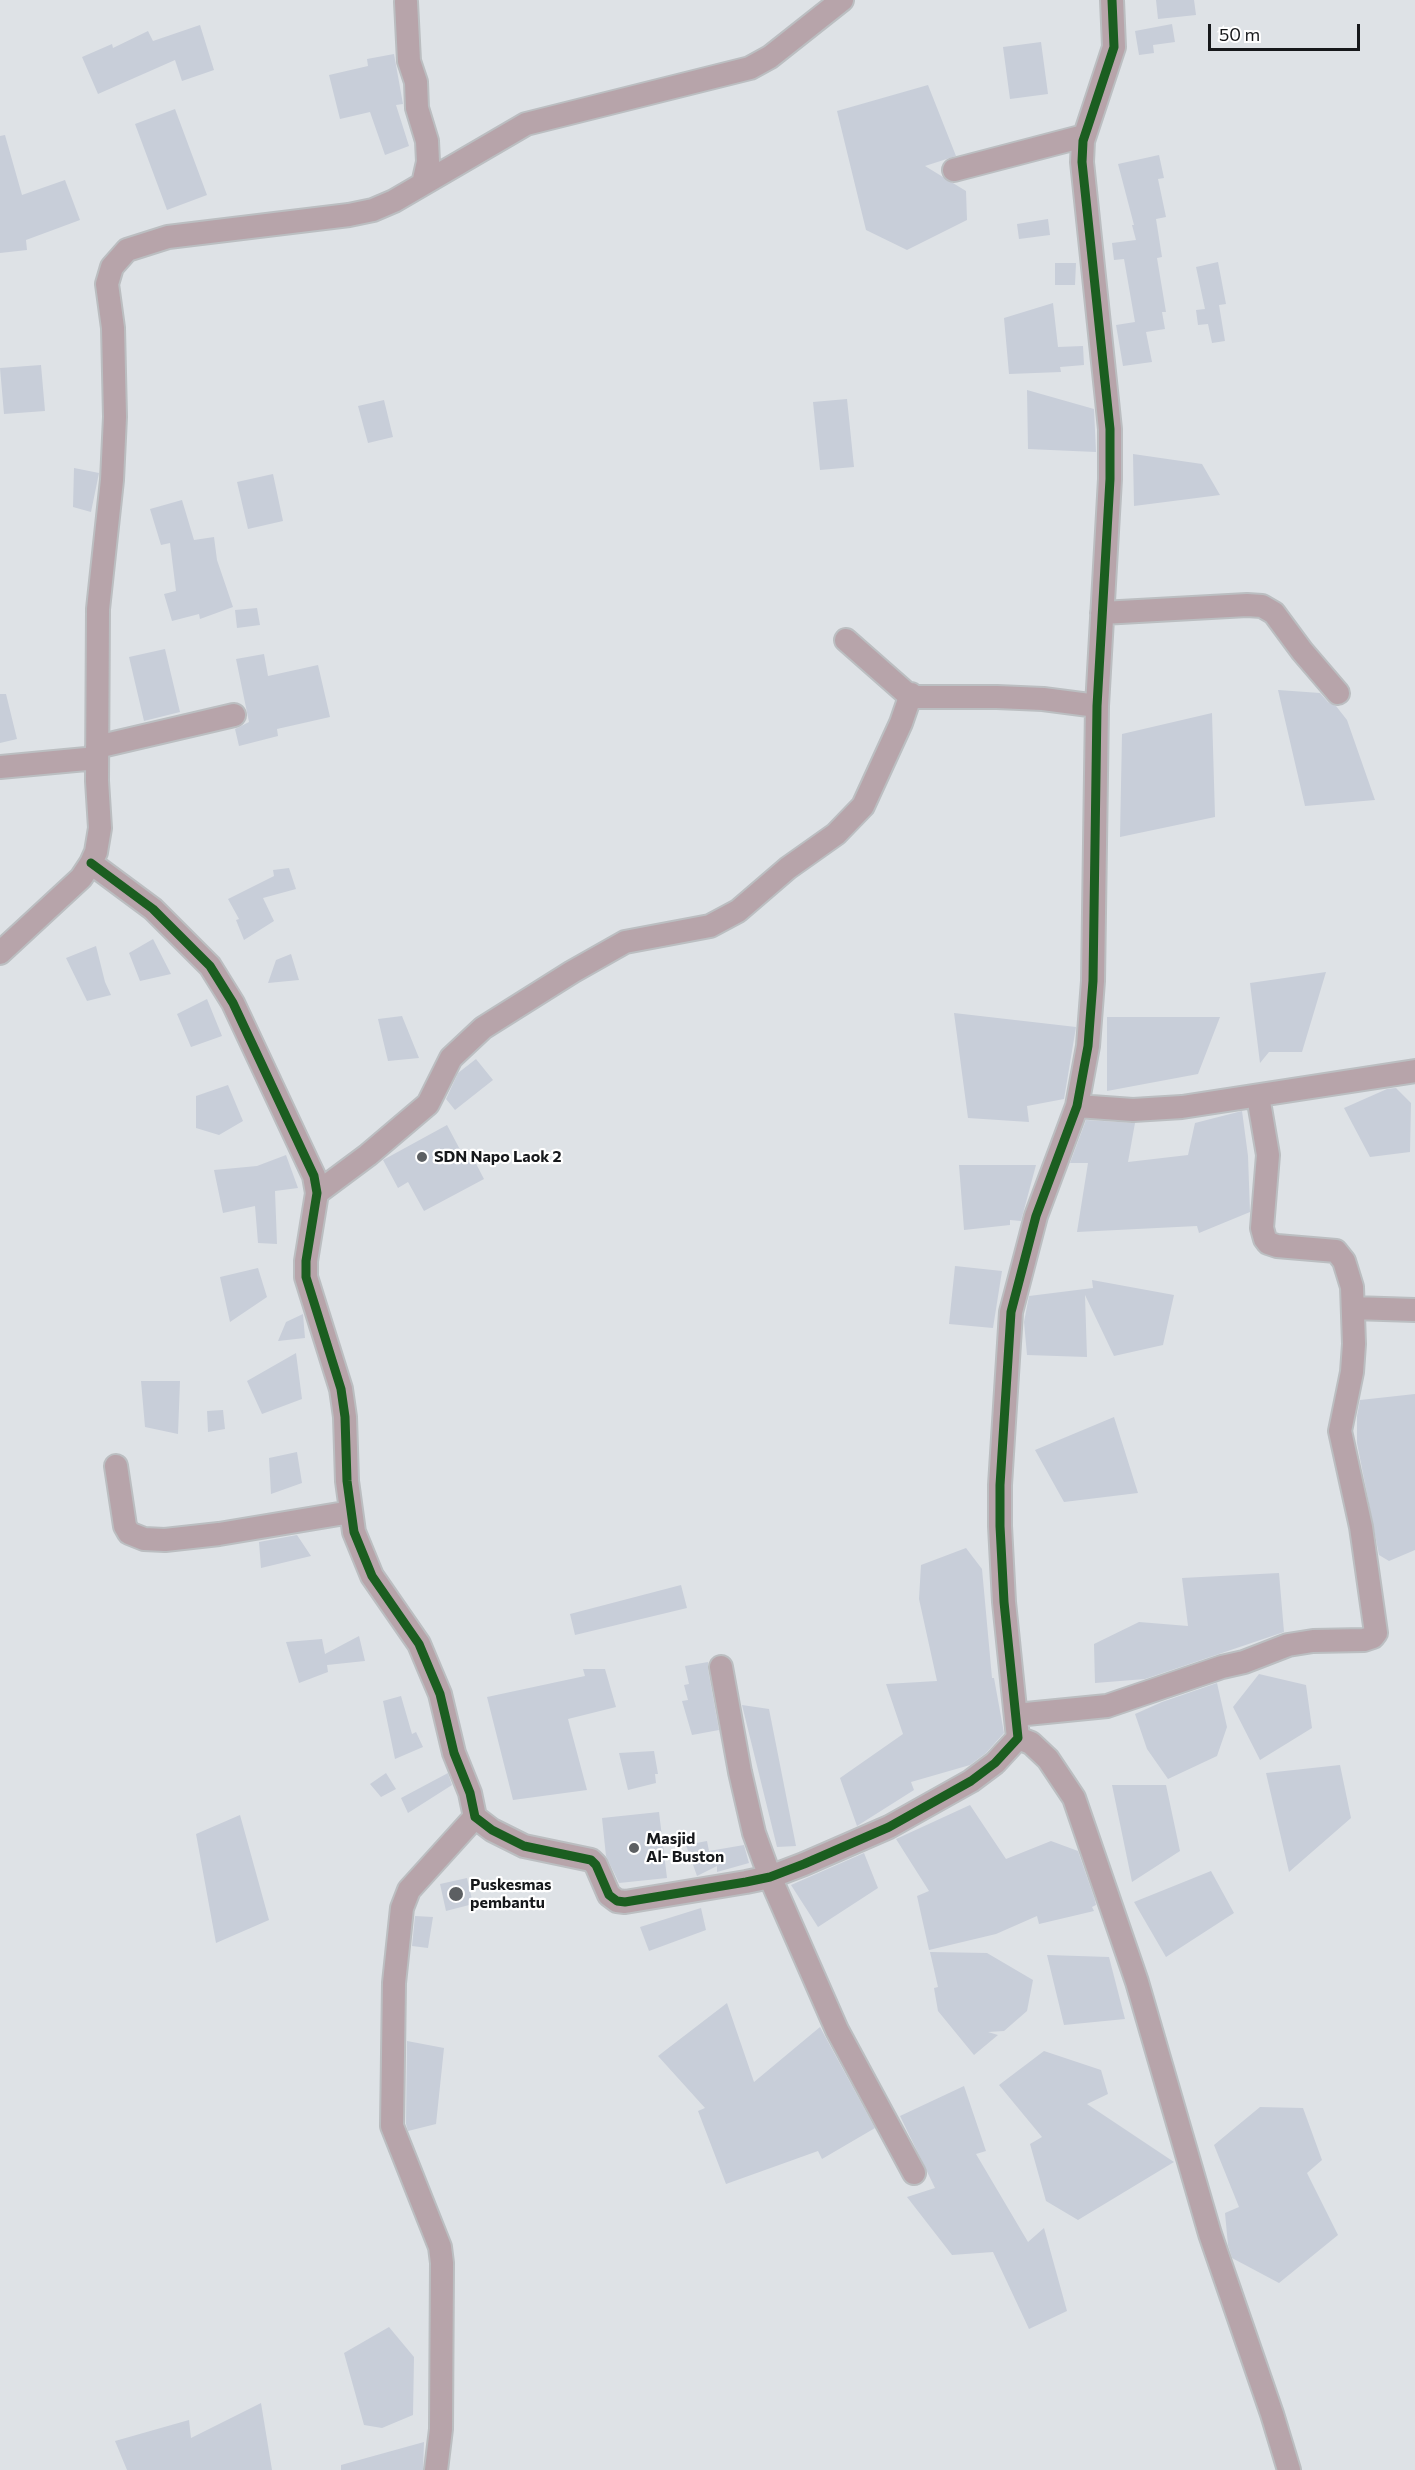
<!DOCTYPE html>
<html>
<head>
<meta charset="utf-8">
<style>
  body { margin:0 }
  #map { position:relative; width:1415px; height:2470px; overflow:hidden; background:#dee2e6; font-family:Commissioner,sans-serif }
  canvas { display:block }
  .scale { position:absolute; left:1208px; top:24px; width:152px; height:27px; box-sizing:border-box; border:3px solid #16181b; border-top:0; padding-left:8px; font-size:18px; line-height:21px; white-space:nowrap; color:#16181b; -webkit-text-stroke:4px #fff; paint-order:stroke }
</style>
</head>
<body>
<div id="map">
<canvas width="1415" height="2470"></canvas>
<div class="scale">50 m</div>
</div>
<script>
const g = document.querySelector('canvas').getContext('2d');
g.lineJoin = 'round';
function paint(path, color) {
  g.fillStyle = color;
  g.fill(path, 'evenodd');
}
function shape(rows) {
  const path = new Path2D();
  for (const r of rows) {
    path.moveTo(r[0], r[1]);
    for (let i = 2; i < r.length; i += 2) path.lineTo(r[i], r[i + 1]);
  }
  return path;
}
function stroke(path, color, width, dash) {
  g.strokeStyle = color;
  g.lineWidth = width;
  g.lineCap = dash ? 'butt' : 'round';
  g.setLineDash(dash || []);
  g.stroke(path);
}
function write(font, color, halo, rows, align = 'center') {
  g.font = font + ' Commissioner,sans-serif';
  g.lineWidth = 4.5;
  g.setLineDash([]);
  g.textBaseline = 'middle';
  g.strokeStyle = halo;
  g.fillStyle = color;
  for (const [text, x, y, turn = 0] of rows) {
    g.save();
    g.translate(x, y);
    g.rotate((+turn || 0) * Math.PI / 180);
    g.textAlign = isNaN(turn) ? turn : align;
    if (halo) g.strokeText(text, 0, 0);
    g.fillText(text, 0, 0);
    g.restore();
  }
}
paint(shape([
  [1156,0,1194,0,1196,15,1158,19],
  [1172,24,1175,42,1153,45,1154,53,1139,55,1135,31],
  [200,25,214,70,182,81,175,60,98,94,82,57,112,44,113,48,148,31,153,41],
  [1041,42,1048,94,1010,99,1003,47],
  [394,54,403,104,396,105,409,146,385,155,370,112,340,119,329,75,368,66,367,59],
  [928,85,956,156,925,166,966,191,967,220,907,250,866,230,837,111],
  [175,109,207,195,167,210,135,124],
  [5,135,22,195,65,180,80,220,26,240,27,250,0,253,0,136],
  [1159,155,1164,178,1158,179,1166,217,1156,219,1162,257,1157,258,1166,312,1162,312,1165,329,1146,332,1152,362,1123,366,1116,325,1135,322,1124,259,1114,260,1112,243,1136,240,1132,225,1134,225,1118,164],
  [1048,219,1050,235,1019,239,1017,224],
  [1218,262,1226,304,1219,305,1225,341,1212,343,1208,324,1198,325,1196,310,1205,309,1196,267],
  [1055,263,1076,263,1075,285,1055,285],
  [1053,303,1058,347,1083,346,1084,365,1060,367,1061,372,1009,374,1004,318],
  [41,365,45,411,4,414,0,368],
  [1027,390,1094,409,1096,452,1028,449],
  [847,399,854,467,820,470,813,402],
  [384,400,393,437,368,443,358,406],
  [1133,454,1202,464,1220,495,1134,506],
  [74,468,99,473,91,512,73,507],
  [273,474,283,521,248,529,237,482],
  [182,500,194,540,214,537,217,560,233,607,200,619,199,614,172,621,164,594,176,591,170,543,161,545,150,509],
  [257,608,260,625,237,628,235,610],
  [165,649,180,712,144,721,129,657],
  [264,654,268,676,318,665,330,717,277,729,278,736,239,746,235,729,249,722,236,659],
  [1278,690,1320,693,1328,702,1336,706,1347,720,1375,800,1305,806],
  [0,694,6,694,17,739,0,743],
  [1212,713,1215,817,1120,837,1122,734],
  [289,868,296,889,263,898,274,921,244,940,236,920,239,919,228,899,274,876,273,870],
  [153,939,171,974,140,981,129,953],
  [96,946,105,982,111,995,87,1001,66,958],
  [291,954,299,980,268,983,276,960],
  [1326,972,1302,1052,1269,1052,1260,1063,1250,983],
  [207,999,222,1036,191,1047,177,1014],
  [954,1013,1076,1027,1064,1099,1027,1106,1029,1122,968,1118],
  [402,1016,419,1058,388,1061,378,1019],
  [1107,1017,1220,1017,1198,1074,1107,1091],
  [476,1059,493,1080,455,1110,446,1099,458,1073],
  [228,1085,243,1121,219,1135,196,1128,196,1096],
  [1396,1088,1411,1103,1410,1152,1370,1157,1344,1108,1387,1089],
  [1242,1111,1248,1156,1250,1212,1199,1233,1197,1226,1077,1232,1088,1163,1070,1163,1086,1120,1135,1123,1128,1162,1188,1155,1195,1123],
  [447,1125,465,1159,472,1156,484,1179,424,1211,408,1182,398,1188,383,1160],
  [286,1155,298,1188,275,1191,277,1244,258,1243,255,1206,223,1213,214,1170,257,1166],
  [959,1165,1036,1165,1021,1221,1010,1220,1010,1225,964,1230],
  [955,1266,1002,1271,993,1328,949,1324],
  [258,1268,267,1297,230,1322,220,1277],
  [1092,1280,1174,1295,1163,1345,1114,1356,1085,1295,1087,1357,1027,1355,1024,1322,1029,1296,1093,1288],
  [303,1314,305,1338,278,1341,286,1322],
  [296,1353,302,1399,262,1414,247,1381],
  [141,1381,180,1381,178,1434,145,1427],
  [1415,1394,1415,1550,1389,1561,1379,1555,1357,1443,1357,1416,1360,1400],
  [223,1410,225,1429,208,1432,207,1411],
  [1114,1417,1138,1493,1064,1502,1035,1450],
  [297,1452,302,1483,271,1494,269,1458],
  [297,1535,311,1556,261,1568,259,1542],
  [966,1548,982,1569,992,1678,994,1678,1004,1733,986,1753,970,1765,911,1782,914,1790,857,1826,840,1778,903,1734,886,1684,937,1681,919,1599,921,1565],
  [1279,1573,1284,1632,1145,1679,1095,1683,1094,1644,1139,1622,1188,1626,1182,1578],
  [681,1585,687,1608,575,1635,570,1614],
  [359,1636,365,1661,327,1665,328,1672,299,1683,286,1642,322,1639,325,1654],
  [708,1662,708,1669,719,1730,692,1735,682,1701,688,1700,684,1685,689,1684,685,1666],
  [583,1669,605,1669,616,1707,568,1719,587,1790,513,1800,487,1697,585,1676],
  [1259,1674,1306,1685,1312,1728,1260,1760,1233,1707],
  [1217,1683,1227,1727,1217,1756,1168,1779,1147,1749,1135,1714,1162,1702],
  [401,1696,412,1734,416,1732,423,1747,395,1759,383,1701],
  [742,1705,769,1709,796,1846,777,1847],
  [654,1751,658,1774,655,1774,656,1783,628,1790,619,1753],
  [1340,1765,1351,1818,1289,1872,1266,1773],
  [386,1773,396,1789,381,1797,370,1784],
  [448,1773,452,1785,408,1813,401,1798],
  [1112,1785,1166,1785,1180,1851,1132,1882],
  [970,1805,1006,1859,1051,1841,1078,1851,1095,1900,1096,1905,1092,1907,1094,1911,1039,1924,1037,1916,996,1934,929,1950,917,1896,929,1891,896,1839],
  [659,1812,667,1878,619,1883,606,1856,602,1818],
  [240,1815,269,1920,216,1943,196,1834],
  [707,1841,709,1851,744,1845,749,1863,717,1872,717,1866,697,1876,686,1845],
  [864,1853,878,1888,818,1927,791,1885],
  [1211,1871,1234,1913,1166,1957,1134,1902],
  [467,1878,473,1904,446,1911,440,1884],
  [701,1908,706,1930,649,1951,640,1927],
  [415,1916,433,1917,428,1948,412,1946],
  [930,1952,987,1953,1033,1980,1027,2011,1004,2031,988,2032,998,2035,974,2055,938,2011,934,1988,938,1987],
  [1047,1955,1109,1957,1125,2019,1064,2025],
  [727,2003,754,2082,820,2027,875,2128,822,2159,818,2151,726,2184,698,2111,705,2108,658,2056],
  [407,2041,444,2048,436,2124,408,2131,406,2124],
  [1044,2051,1101,2070,1108,2094,1087,2104,1174,2162,1078,2220,1046,2201,1030,2144,1042,2137,999,2085],
  [964,2086,986,2151,976,2154,1028,2242,1044,2228,1067,2311,1029,2329,993,2252,952,2255,907,2197,935,2188,900,2116],
  [1260,2107,1303,2108,1322,2160,1307,2173,1338,2235,1279,2283,1232,2258,1228,2245,1225,2213,1239,2207,1214,2145],
  [389,2327,414,2357,413,2415,382,2428,364,2425,344,2353],
  [261,2403,272,2470,127,2470,115,2441,189,2420,191,2438],
  [424,2442,423,2470,341,2470,341,2465]
]), '#c8ced9');
const minor = shape([
  [406,2,409,61,416,82,417,108,427,141,428,162,423,184],
  [954,170,1084,136],
  [1102,613,1247,605,1262,606,1274,613,1302,651,1338,693],
  [846,640,905,692,916,697,997,697,1043,699,1097,706],
  [97,747,234,715],
  [0,767,97,758],
  [91,863,153,909,210,966,233,1003,314,1176,317,1193,306,1261,306,1277,341,1389,345,1417,347,1481,354,1532,372,1576,419,1644,429,1668,440,1694,454,1753,470,1793,475,1817,492,1830,524,1846,591,1860,596,1865,609,1895,617,1901,625,1902,746,1882,770,1877,804,1864,889,1827,971,1781,995,1763,1018,1738,1004,1602,1000,1526,1000,1485,1011,1312,1036,1216,1077,1106,1088,1046,1093,981,1097,706,1110,479,1110,429,1082,162,1083,141,1114,47,1112,0],
  [0,953,81,878,91,863,96,852,100,828,97,781,98,609,112,480,115,417,113,328,107,284,112,267,127,250,168,237,349,215,373,210,394,201,526,124,750,68,770,57,842,0],
  [1077,1106,1133,1110,1182,1107,1415,1071],
  [317,1193,368,1155,428,1104,451,1058,483,1028,572,972,625,942,710,926,738,911,788,868,836,834,863,806,901,723,911,694],
  [1353,1308,1415,1310],
  [116,1466,125,1526,129,1533,144,1539,165,1540,219,1534,351,1512],
  [721,1667,740,1772,754,1833,770,1877,837,2030,914,2173],
  [1016,1715,1107,1706,1222,1667,1244,1662,1288,1645,1313,1641,1364,1640,1373,1637,1376,1633,1361,1527,1340,1431,1352,1372,1354,1344,1352,1287,1344,1261,1336,1251,1277,1246,1268,1243,1265,1239,1262,1228,1268,1155,1258,1096],
  [1018,1738,1031,1743,1048,1759,1074,1798,1137,1982,1210,2234,1272,2414,1289,2470],
  [436,2470,441,2429,442,2263,440,2247,392,2126,394,1983,402,1908,409,1890,475,1817]
]);
stroke(minor, '#bbbec1', 26);
stroke(minor, '#b7a4aa', 22);
stroke(shape([
  [91,863,153,909,210,966,233,1003,314,1176,317,1193,306,1261,306,1277,341,1389,345,1417,347,1481,354,1532,372,1576,419,1644,429,1668,440,1694,454,1753,470,1793,475,1817,492,1830,524,1846,591,1860,596,1865,609,1895,617,1901,625,1902,746,1882,770,1877,804,1864,889,1827,971,1781,995,1763,1018,1738,1004,1602,1000,1526,1000,1485,1011,1312,1036,1216,1077,1106,1088,1046,1093,981,1097,706,1110,479,1110,429,1082,162,1083,141,1114,47,1112,0]
]), '#1b5e20', 9);
for (const [x, y, r, color] of [
  [422,1157,6,"#5c5f62"],
  [634,1848,6,"#5c5f62"],
  [456,1894,8,"#5c5f62"]
]) {
  const dot = new Path2D();
  dot.arc(x, y, r, 0, 2 * Math.PI);
  g.fillStyle = color;
  g.fill(dot);
  stroke(dot, '#fff', 2);
}
write('bold 16px', '#16181b', '#fff', [
  ["SDN Napo Laok 2",434,1157],
  ["Masjid",646,1839],
  ["Al- Buston",646,1857],
  ["Puskesmas",470,1885],
  ["pembantu",470,1903]
], 'left');
</script>
</body>
</html>
